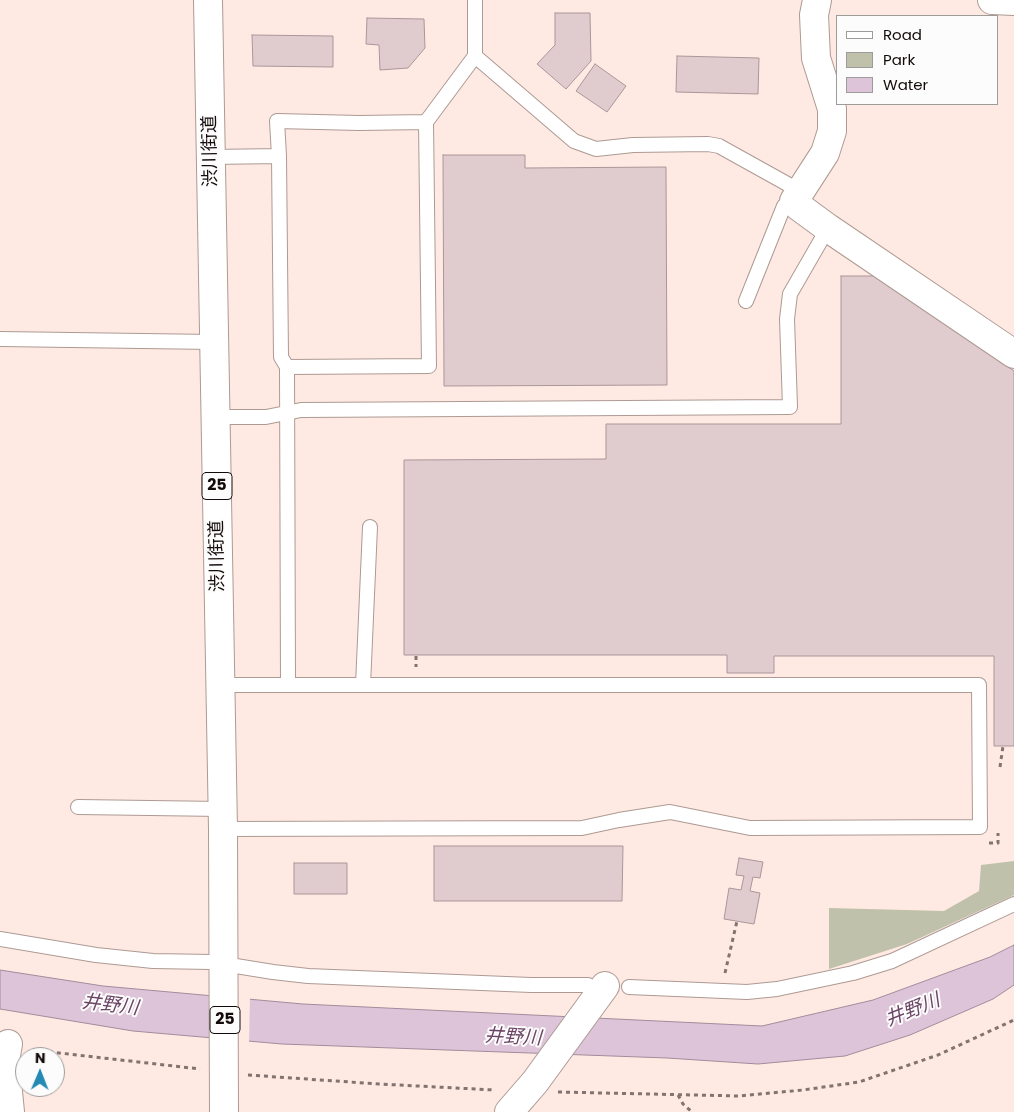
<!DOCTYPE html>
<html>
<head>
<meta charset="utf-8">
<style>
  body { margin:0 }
  #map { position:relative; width:1014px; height:1112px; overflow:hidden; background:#ffeae3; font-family:Poppins,sans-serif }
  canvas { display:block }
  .legend { position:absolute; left:836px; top:15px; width:162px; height:90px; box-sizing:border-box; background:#fcfcfc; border:1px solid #9e9c9b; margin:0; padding:6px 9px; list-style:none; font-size:15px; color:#120b09 }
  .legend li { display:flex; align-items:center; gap:10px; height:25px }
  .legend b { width:25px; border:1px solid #9e9c9b }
  .north { position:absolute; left:15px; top:1047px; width:50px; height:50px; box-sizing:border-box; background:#fcfcfc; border:1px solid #9e9c9b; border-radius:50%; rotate:1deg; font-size:14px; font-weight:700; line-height:20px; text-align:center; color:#120b09 }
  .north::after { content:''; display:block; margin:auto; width:18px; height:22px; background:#258ab3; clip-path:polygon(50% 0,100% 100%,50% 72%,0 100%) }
</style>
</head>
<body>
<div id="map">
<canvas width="1014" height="1112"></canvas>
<ul class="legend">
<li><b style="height:6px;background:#fff"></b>Road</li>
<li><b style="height:14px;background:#c0c1aa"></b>Park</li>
<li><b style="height:14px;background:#dec4d9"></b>Water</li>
</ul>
<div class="north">N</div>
</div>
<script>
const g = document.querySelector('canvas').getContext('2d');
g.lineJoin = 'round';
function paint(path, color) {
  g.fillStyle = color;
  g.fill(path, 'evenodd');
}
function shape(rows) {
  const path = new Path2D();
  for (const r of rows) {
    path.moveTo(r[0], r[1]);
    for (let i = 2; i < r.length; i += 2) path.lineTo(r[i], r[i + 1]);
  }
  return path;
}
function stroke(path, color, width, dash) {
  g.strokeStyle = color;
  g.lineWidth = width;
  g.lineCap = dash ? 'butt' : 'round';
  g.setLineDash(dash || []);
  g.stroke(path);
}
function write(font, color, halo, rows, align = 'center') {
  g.font = font + ' Poppins,"Noto Sans JP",sans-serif';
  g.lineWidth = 4;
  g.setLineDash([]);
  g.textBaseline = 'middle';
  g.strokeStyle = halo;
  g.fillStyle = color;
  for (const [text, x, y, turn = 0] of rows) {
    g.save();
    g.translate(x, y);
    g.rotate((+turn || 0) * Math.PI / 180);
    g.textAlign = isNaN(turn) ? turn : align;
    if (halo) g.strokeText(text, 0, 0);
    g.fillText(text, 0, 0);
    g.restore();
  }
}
paint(shape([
  [1014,861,1014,895,907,944,829,969,829,908,944,911,979,891,981,865]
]), '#c0c1aa');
const water = shape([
  [1014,945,1014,985,993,999,910,1035,845,1056,758,1064,667,1058,282,1044,133,1031,0,1009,0,970,103,986,303,1004,762,1026,873,1000,990,957,1014,945]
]);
paint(water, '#dec4d9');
stroke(water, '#a18c9b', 1);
paint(shape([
  [210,993,250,996,249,1044,209,1040]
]), '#ffeae3');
const building = shape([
  [555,13,590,13,591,61,566,89,537,64,555,45,555,13],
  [367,18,424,19,425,48,408,68,380,70,379,45,366,44,367,18],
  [252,35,333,36,333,67,253,66,252,35],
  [677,56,759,58,758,94,676,92,677,56],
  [595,64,626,86,607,112,576,91,595,64],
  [443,155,525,155,525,168,666,167,667,385,444,386,443,155],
  [841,276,878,276,1014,371,1014,746,994,746,994,656,774,656,774,673,727,673,727,655,404,655,404,460,606,459,606,424,841,424,841,276],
  [434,846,623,846,622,901,434,901,434,846],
  [739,858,763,862,760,878,753,877,750,891,760,893,754,924,724,919,729,888,741,890,744,876,736,875,739,858],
  [294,863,347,863,347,894,294,894,294,863]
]);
paint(building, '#e0cbce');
stroke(building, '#aa9699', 1);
const service = shape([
  [475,56,574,141,596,149,633,145,708,144,719,146,800,191],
  [211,157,279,156],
  [746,301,784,206,794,201],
  [0,339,214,342],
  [287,367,429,366,426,122,475,56,475,0],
  [216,417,266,417,301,410,790,407,787,319,790,294,828,228],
  [220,685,979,685,980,827,750,828,670,812,619,820,582,828,223,829],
  [288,685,287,367,281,357,279,156,277,121,359,123,426,122],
  [363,685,370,527],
  [78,807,222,809],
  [0,939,96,955,153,961,211,962,273,972,308,976,531,985,588,985],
  [629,987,747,992,777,989,853,973,892,961,1014,904]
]);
const minor = shape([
  [817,0,814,15,816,58,832,109,832,131,825,153,794,201,798,206,828,228,1014,354],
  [8,1044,5,1061,10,1112],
  [509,1112,535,1082,605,986]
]);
const tertiary = shape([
  [992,0,1014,1]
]);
const primary = shape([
  [208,0,223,829,224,1112]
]);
stroke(service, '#ad9a93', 16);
stroke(minor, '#ad9a93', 30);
stroke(tertiary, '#ad9a93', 30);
stroke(primary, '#ad9a93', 30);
stroke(shape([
  [416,656,416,667],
  [1000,767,1003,746],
  [989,843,998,843,998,833],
  [725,973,737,921],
  [33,1050,200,1069],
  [248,1075,379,1084,494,1090],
  [558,1092,739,1096,803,1090,859,1082,938,1055,1014,1020],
  [678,1095,683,1104,692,1112]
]), '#81736f', 3, [4, 4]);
stroke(service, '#fff', 14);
stroke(minor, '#fff', 28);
stroke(tertiary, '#fff', 28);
stroke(primary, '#fff', 28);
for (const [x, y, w] of [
  [217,486,30],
  [225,1020,30]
]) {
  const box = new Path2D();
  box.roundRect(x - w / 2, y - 13.5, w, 27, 4);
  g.fillStyle = '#fcfcfc';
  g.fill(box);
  stroke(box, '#120b09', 1);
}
write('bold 16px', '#120b09', null, [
  ["25",217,486],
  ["25",225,1020]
]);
write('18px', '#120b09', '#fcfcfc', [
  ["渋川街道",211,151,-91],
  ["渋川街道",218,556,-91]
]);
write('italic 19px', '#6b4565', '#fcfcfc', [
  ["井野川",110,1006,7],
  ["井野川",913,1011,-22],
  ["井野川",513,1038,3]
]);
</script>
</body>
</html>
